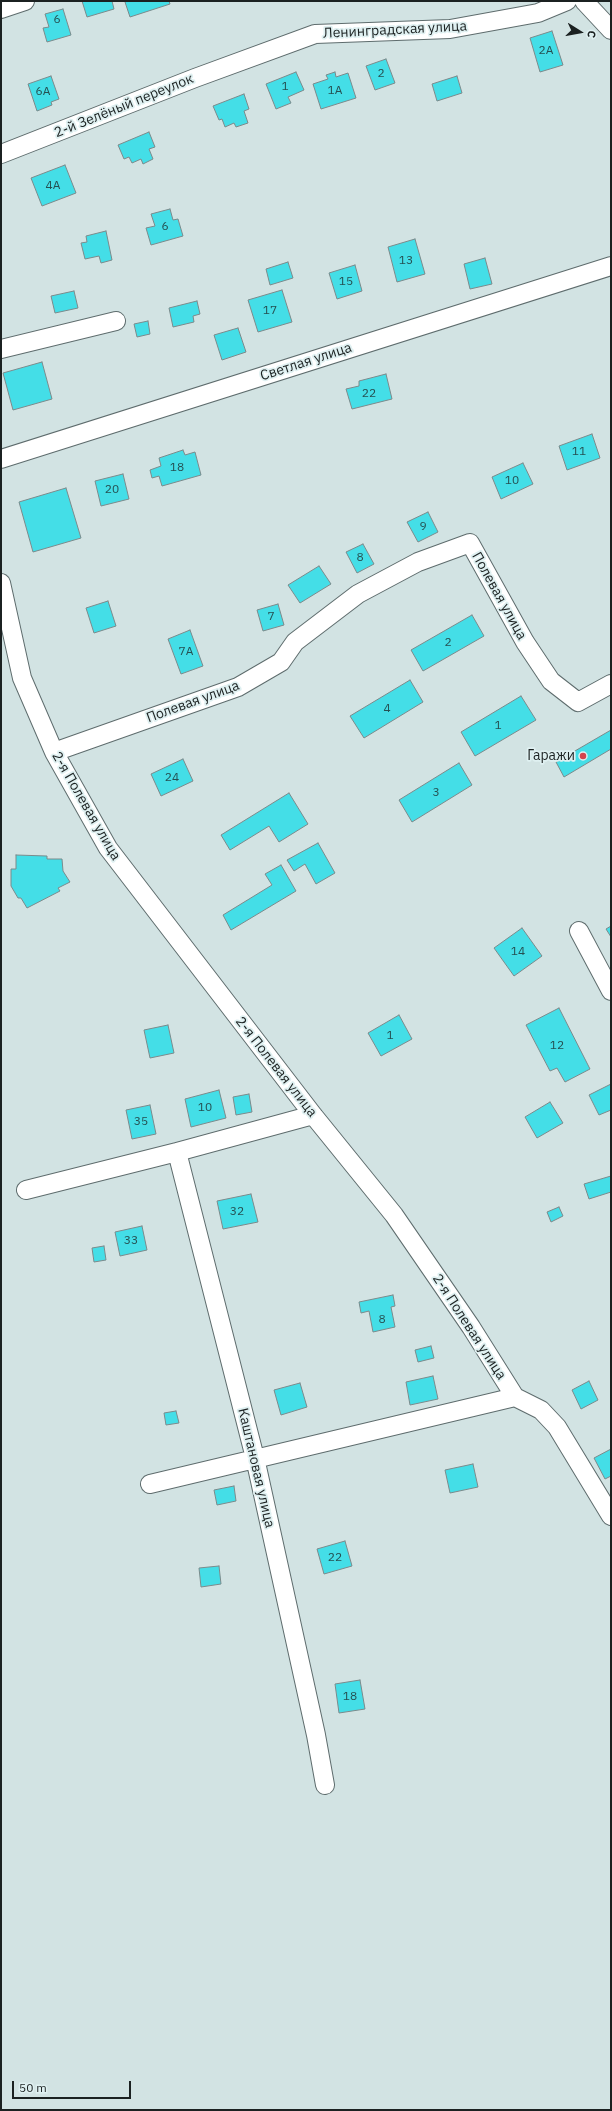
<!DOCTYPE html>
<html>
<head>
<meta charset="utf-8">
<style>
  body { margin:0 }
  #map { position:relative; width:612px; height:2111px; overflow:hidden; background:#d2e3e3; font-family:"IBM Plex Sans",sans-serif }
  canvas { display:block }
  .frame { position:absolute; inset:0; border:2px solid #1b2121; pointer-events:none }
  .north { position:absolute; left:560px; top:12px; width:40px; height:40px; -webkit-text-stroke:3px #dff0f1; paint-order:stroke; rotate:101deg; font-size:11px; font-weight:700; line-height:16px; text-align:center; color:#1b2121 }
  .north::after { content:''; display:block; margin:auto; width:14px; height:18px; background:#1b2121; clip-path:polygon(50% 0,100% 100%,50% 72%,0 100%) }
  .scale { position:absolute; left:12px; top:2081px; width:119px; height:18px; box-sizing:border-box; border:2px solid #1b2121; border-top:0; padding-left:5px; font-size:12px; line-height:14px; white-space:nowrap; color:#1b2121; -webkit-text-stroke:3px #dff0f1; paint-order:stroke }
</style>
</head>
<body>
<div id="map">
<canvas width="612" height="2111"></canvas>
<div class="frame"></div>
<div class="north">С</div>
<div class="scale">50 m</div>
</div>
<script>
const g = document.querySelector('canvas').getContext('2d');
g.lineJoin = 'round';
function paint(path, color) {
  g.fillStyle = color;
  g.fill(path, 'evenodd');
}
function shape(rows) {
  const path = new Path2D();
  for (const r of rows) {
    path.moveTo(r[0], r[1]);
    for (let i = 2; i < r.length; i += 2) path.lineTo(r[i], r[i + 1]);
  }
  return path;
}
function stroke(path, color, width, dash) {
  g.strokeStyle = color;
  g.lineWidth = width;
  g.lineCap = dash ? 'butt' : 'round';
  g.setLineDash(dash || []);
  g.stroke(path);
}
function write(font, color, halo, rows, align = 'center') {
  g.font = font + ' "IBM Plex Sans",sans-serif';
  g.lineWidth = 3.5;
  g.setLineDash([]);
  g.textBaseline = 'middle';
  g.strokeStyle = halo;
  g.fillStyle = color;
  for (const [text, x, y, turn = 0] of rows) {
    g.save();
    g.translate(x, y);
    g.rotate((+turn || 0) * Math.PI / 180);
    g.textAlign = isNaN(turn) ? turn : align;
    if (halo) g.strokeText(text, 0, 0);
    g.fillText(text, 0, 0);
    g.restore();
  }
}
const building = shape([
  [82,1,112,1,114,9,87,17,82,1],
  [128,1,169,1,170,4,130,17,125,2,128,1],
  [63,9,71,35,47,42,43,28,49,27,45,14,63,9],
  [552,31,563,65,540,72,530,38,552,31],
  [386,59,395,83,375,90,366,66,386,59],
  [296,72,304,90,288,97,291,103,276,109,266,84,296,72],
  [335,72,336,77,348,73,356,98,321,109,313,84,328,79,326,75,335,72],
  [51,76,59,99,51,102,52,105,37,111,28,84,51,76],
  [457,76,462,93,437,101,432,84,457,76],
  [244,94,249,109,244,111,248,123,236,127,234,123,225,127,222,119,219,120,213,106,244,94],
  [149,132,155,147,149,149,153,159,143,164,141,159,132,163,129,157,124,159,118,145,149,132],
  [65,165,76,193,42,206,31,178,65,165],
  [170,209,173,220,178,219,183,236,151,245,146,228,155,226,151,214,170,209],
  [106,231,112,260,101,263,99,256,85,259,81,243,87,242,86,236,106,231],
  [415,239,425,274,397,282,388,247,415,239],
  [485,258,492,284,470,289,464,264,485,258],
  [288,262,293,278,270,285,266,269,288,262],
  [355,265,362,291,337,299,329,273,355,265],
  [282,290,292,322,258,332,248,300,282,290],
  [74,291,78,308,55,313,51,296,74,291],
  [197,301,200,314,193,316,194,322,173,327,169,308,197,301],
  [148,321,150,334,137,337,134,324,148,321],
  [238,328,246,352,222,360,214,335,238,328],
  [42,362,52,399,13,410,3,373,42,362],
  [386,374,392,399,352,409,346,389,359,386,359,381,386,374],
  [592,434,600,458,567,470,559,446,592,434],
  [183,450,185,455,195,452,201,475,162,486,159,476,152,478,150,470,161,466,159,458,183,450],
  [523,463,533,484,501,499,492,477,523,463],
  [123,474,129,499,101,506,95,481,123,474],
  [66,488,81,538,33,552,19,502,66,488],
  [428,512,438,532,418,542,407,522,428,512],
  [363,544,374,564,357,573,346,552,363,544],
  [319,566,331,584,300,603,288,585,319,566],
  [108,601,116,626,94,633,86,608,108,601],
  [278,604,284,625,263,631,257,610,278,604],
  [472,615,484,636,423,671,411,650,472,615],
  [190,630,203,666,181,674,168,639,190,630],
  [410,680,423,702,364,738,350,716,410,680],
  [521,696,536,720,475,756,461,732,521,696],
  [611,730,611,749,564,777,556,762,611,730],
  [183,759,193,781,161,796,151,774,183,759],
  [459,763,472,785,412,822,399,800,459,763],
  [289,793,308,824,279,842,269,826,230,850,221,835,289,793],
  [318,843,335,873,316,884,305,864,294,871,287,860,318,843],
  [16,855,47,856,47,859,62,859,63,871,70,882,58,888,60,891,27,908,21,898,18,898,11,886,11,869,16,869,16,855],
  [281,865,296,891,231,930,223,915,272,885,265,874,281,865],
  [611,926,611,937,606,929,611,926],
  [522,928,542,956,514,976,494,948,522,928],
  [559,1008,590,1069,565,1082,557,1068,550,1071,526,1025,559,1008],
  [399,1015,412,1039,381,1056,368,1033,399,1015],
  [168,1025,174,1053,150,1058,144,1030,168,1025],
  [611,1084,611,1110,599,1115,589,1095,611,1084],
  [219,1090,226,1118,191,1127,185,1099,219,1090],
  [249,1094,252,1112,236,1115,233,1097,249,1094],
  [550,1102,563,1123,537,1138,525,1117,550,1102],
  [150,1105,156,1134,132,1139,126,1110,150,1105],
  [611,1176,611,1192,589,1199,584,1184,611,1176],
  [251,1194,258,1222,223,1229,217,1201,251,1194],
  [559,1207,563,1216,551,1222,547,1212,559,1207],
  [142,1226,147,1250,120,1256,115,1232,142,1226],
  [104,1246,106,1260,94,1262,92,1248,104,1246],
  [393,1295,395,1306,391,1307,395,1327,373,1332,369,1311,361,1313,359,1302,393,1295],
  [431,1346,434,1358,418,1362,415,1350,431,1346],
  [433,1376,438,1399,410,1405,406,1382,433,1376],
  [589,1381,598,1400,581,1409,572,1390,589,1381],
  [300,1383,307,1407,281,1415,274,1390,300,1383],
  [176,1411,179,1423,166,1425,164,1413,176,1411],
  [611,1449,611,1476,605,1479,594,1458,611,1449],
  [473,1464,478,1487,450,1493,445,1470,473,1464],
  [234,1486,236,1501,217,1505,214,1490,234,1486],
  [345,1541,352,1566,324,1574,317,1549,345,1541],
  [219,1566,221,1584,201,1587,199,1568,219,1566],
  [360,1680,365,1709,339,1713,335,1684,360,1680]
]);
paint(building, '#44dee7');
stroke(building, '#7b8a8b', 1);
const minor = shape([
  [584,1,611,30],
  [1,9,25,1],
  [1,154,195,78,315,34,450,29,538,13,567,1],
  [1,349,116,321],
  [1,459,611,266],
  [1,583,22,678,54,752,108,848,313,1115,394,1215,471,1327,515,1397,541,1410,557,1427,611,1516],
  [54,752,238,687,281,662,295,642,358,594,418,562,470,543,525,642,551,681,578,702,611,684],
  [579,931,611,991],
  [177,1152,255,1458,316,1735,325,1785],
  [26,1190,177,1152,313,1115],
  [150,1484,515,1397]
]);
stroke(minor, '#5e6c6d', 20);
stroke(minor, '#fff', 18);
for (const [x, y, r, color] of [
  [583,756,4,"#d4444e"]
]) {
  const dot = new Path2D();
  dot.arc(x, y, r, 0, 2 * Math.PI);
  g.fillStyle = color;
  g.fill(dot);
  stroke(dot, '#dff0f1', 1.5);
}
write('12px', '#255052', null, [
  ["6",57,20],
  ["2А",546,51],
  ["2",381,74],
  ["1",285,87],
  ["1А",335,91],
  ["6А",43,92],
  ["4А",53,186],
  ["6",165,227],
  ["13",406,261],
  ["15",346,282],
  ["17",270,311],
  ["22",369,394],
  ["11",579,452],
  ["18",177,468],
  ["10",512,481],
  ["20",112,490],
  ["9",423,527],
  ["8",360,558],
  ["7",271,617],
  ["2",448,643],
  ["7А",186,652],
  ["4",387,709],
  ["1",498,726],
  ["24",172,778],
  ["3",436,793],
  ["14",518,952],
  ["1",390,1036],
  ["12",557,1046],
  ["10",205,1108],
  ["35",141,1122],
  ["32",237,1212],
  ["33",131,1241],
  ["8",382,1320],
  ["22",335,1558],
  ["18",350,1697]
]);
write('14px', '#1b2121', '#dff0f1', [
  ["Ленинградская улица",395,30,-3],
  ["2-й Зелёный переулок",124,106,-22],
  ["Светлая улица",306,362,-18],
  ["Полевая улица",499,596,61],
  ["Полевая улица",193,702,-20],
  ["2-я Полевая улица",86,806,60],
  ["2-я Полевая улица",276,1067,52],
  ["2-я Полевая улица",469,1327,57],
  ["Каштановая улица",256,1468,77]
]);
write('14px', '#1b2121', '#dff0f1', [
  ["Гаражи",575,756]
], 'right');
</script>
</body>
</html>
